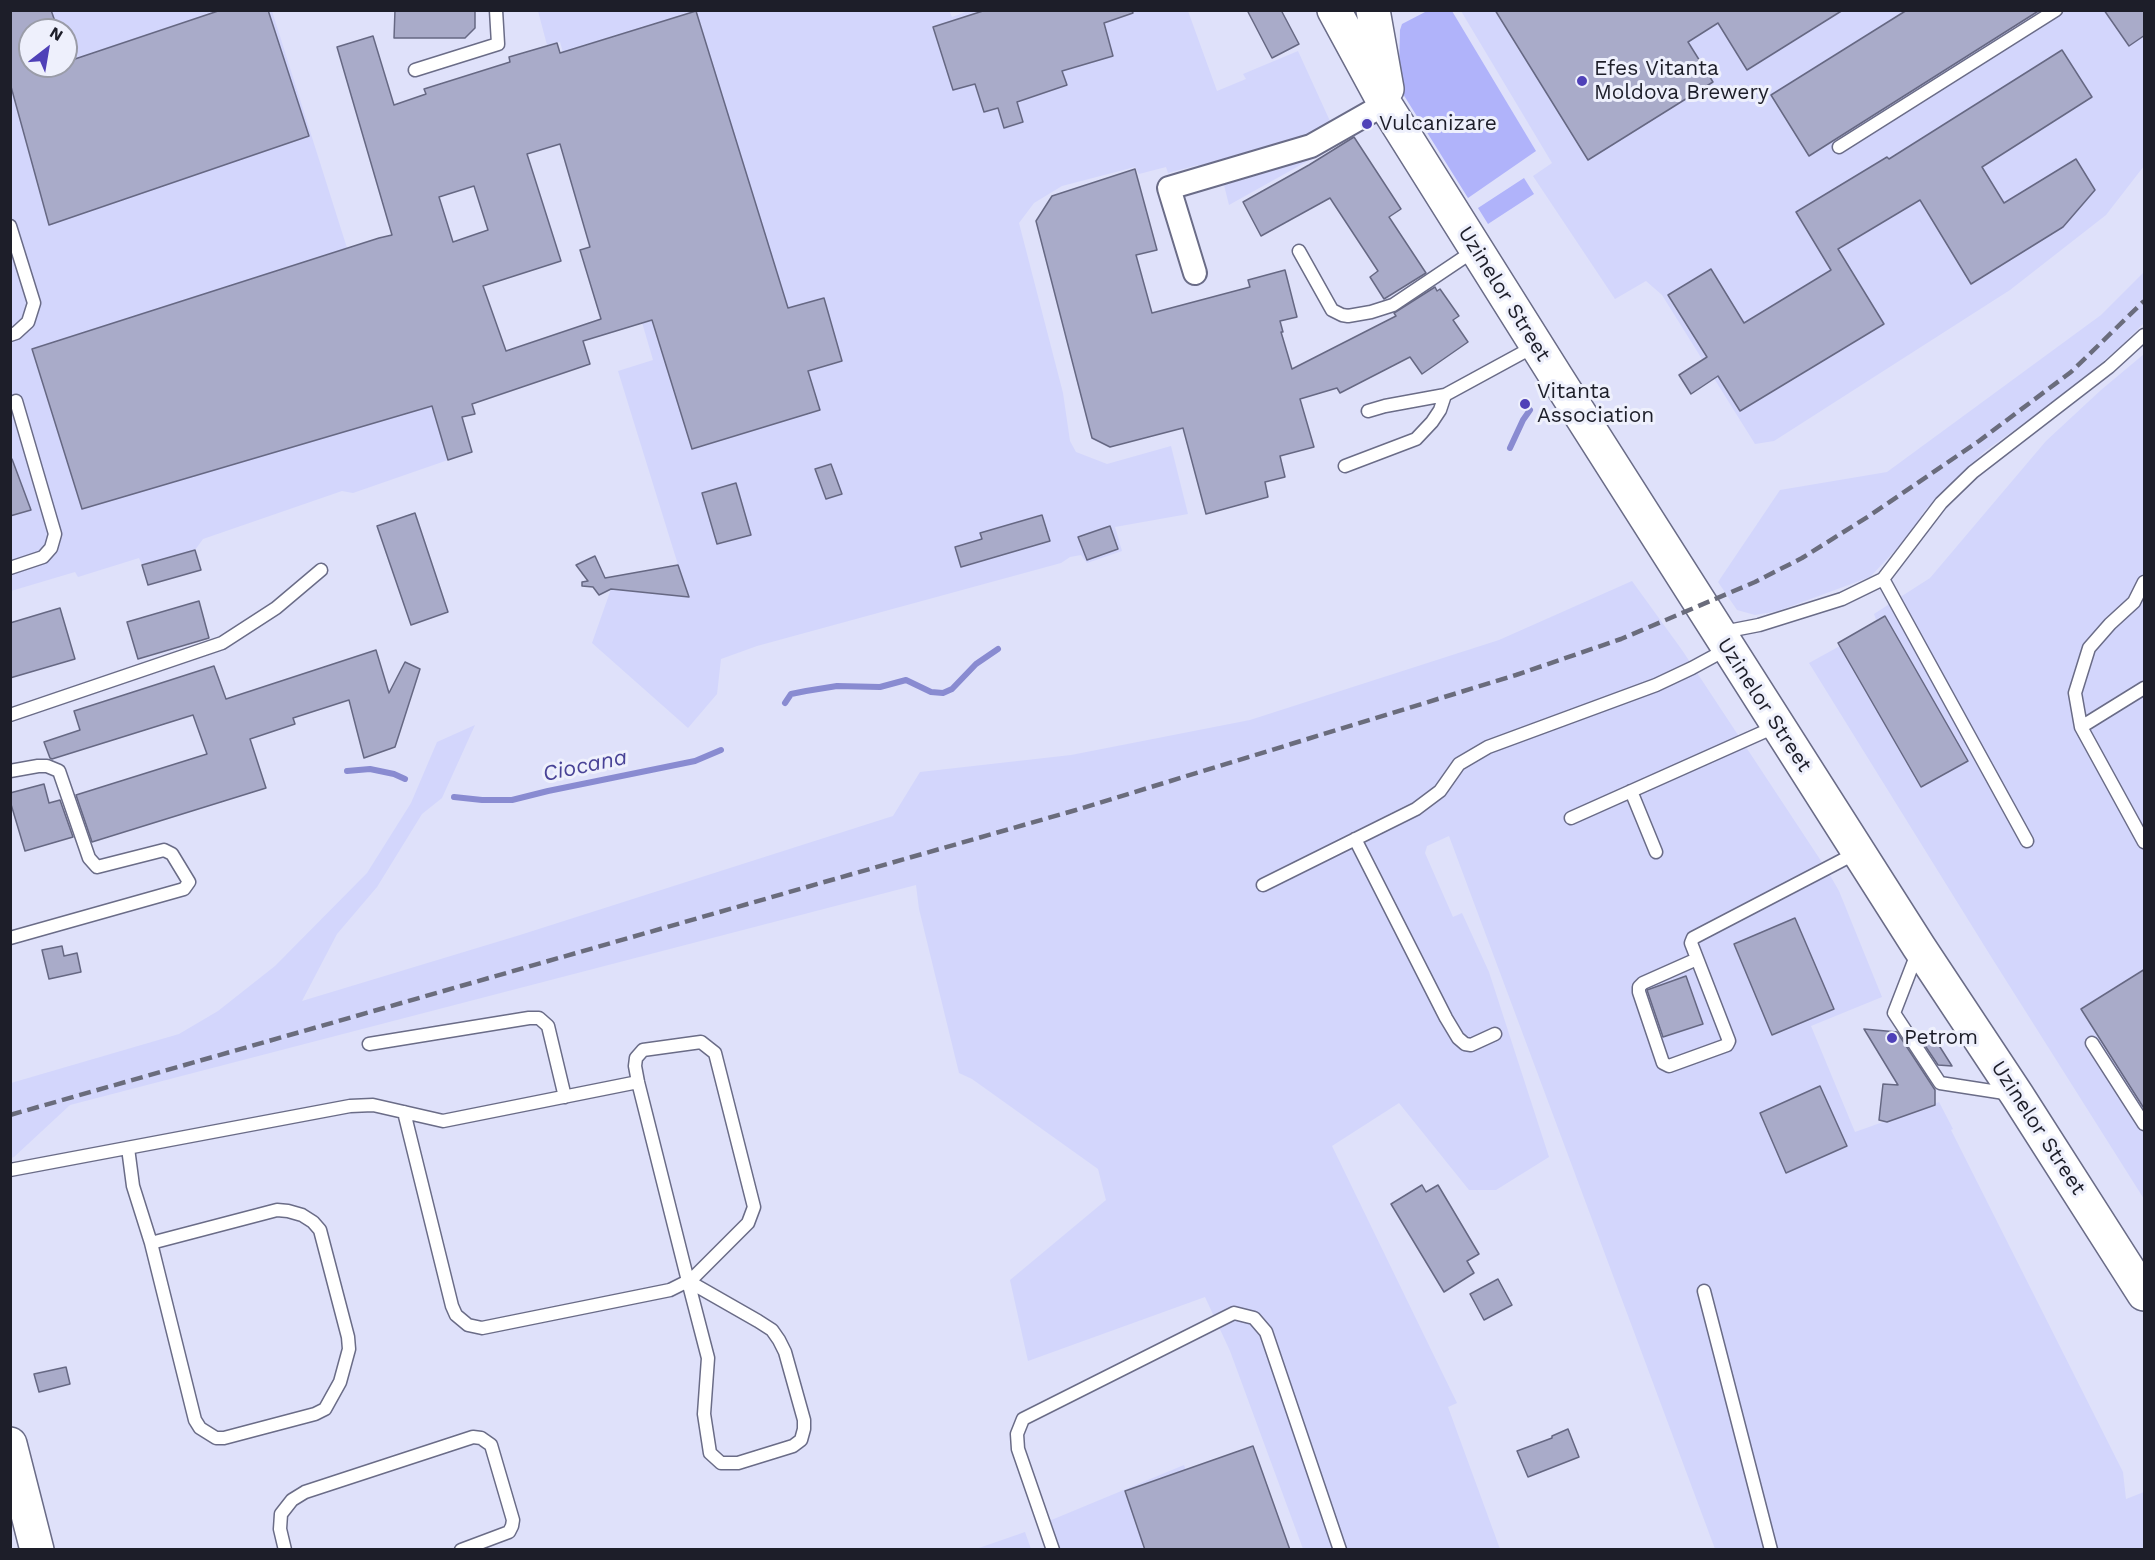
<!DOCTYPE html>
<html>
<head>
<meta charset="utf-8">
<style>
  body { margin:0 }
  #map { position:relative; width:2155px; height:1560px; overflow:hidden; background:#dfe1fa; font-family:"Work Sans",sans-serif }
  canvas { display:block }
  .frame { position:absolute; inset:0; border:12px solid #1d1e29; pointer-events:none }
  .north { position:absolute; left:18px; top:18px; width:60px; height:60px; box-sizing:border-box; background:#eef0fc; border:2px solid #9a9ca8; border-radius:50%; rotate:31deg; font-size:16px; font-weight:700; line-height:24px; text-align:center; color:#1d1e29 }
  .north::after { content:''; display:block; margin:auto; width:21px; height:27px; background:#4f41b8; clip-path:polygon(50% 0,100% 100%,50% 72%,0 100%) }
</style>
</head>
<body>
<div id="map">
<canvas width="2155" height="1560"></canvas>
<div class="frame"></div>
<div class="north">N</div>
</div>
<script>
const g = document.querySelector('canvas').getContext('2d');
g.lineJoin = 'round';
function paint(path, color) {
  g.fillStyle = color;
  g.fill(path, 'evenodd');
}
function shape(rows) {
  const path = new Path2D();
  for (const r of rows) {
    path.moveTo(r[0], r[1]);
    for (let i = 2; i < r.length; i += 2) path.lineTo(r[i], r[i + 1]);
  }
  return path;
}
function stroke(path, color, width, dash) {
  g.strokeStyle = color;
  g.lineWidth = width;
  g.lineCap = dash ? 'butt' : 'round';
  g.setLineDash(dash || []);
  g.stroke(path);
}
function write(font, color, halo, rows, align = 'center') {
  g.font = font + ' "Work Sans",sans-serif';
  g.lineWidth = 6;
  g.setLineDash([]);
  g.textBaseline = 'middle';
  g.strokeStyle = halo;
  g.fillStyle = color;
  for (const [text, x, y, turn = 0] of rows) {
    g.save();
    g.translate(x, y);
    g.rotate((+turn || 0) * Math.PI / 180);
    g.textAlign = isNaN(turn) ? turn : align;
    if (halo) g.strokeText(text, 0, 0);
    g.fillText(text, 0, 0);
    g.restore();
  }
}
paint(shape([
  [949,10,952,17,971,10,1188,11,1217,91,1246,79,1243,74,1298,51,1340,143,1229,205,1224,185,1207,190,1198,165,1168,173,1166,167,1139,174,1135,167,1062,186,1034,203,1019,223,1063,393,1070,441,1076,452,1107,464,1171,446,1188,514,1115,527,1122,551,1087,563,1081,555,1070,557,1061,563,757,646,721,659,717,694,688,728,592,643,611,589,688,597,618,371,653,360,560,42,547,45,538,11],
  [11,11,272,11,347,248,380,238,448,460,353,493,342,491,203,539,195,550,142,565,139,558,78,577,75,572,11,591],
  [30,30,66,30,66,66,30,66],
  [1461,11,2144,11,2144,166,2106,215,2010,290,1774,441,1755,444,1662,295,1646,281,1615,299,1533,176,1552,163],
  [2144,272,2144,323,2121,346,2064,395,1985,451,1925,510,1908,537,1870,577,1778,611,1755,615,1737,610,1718,582,1780,490,1887,472,2101,315],
  [2144,354,2144,1199,1990,955,1809,663,1878,625,1874,614,1930,578,2046,441,2101,390],
  [1632,581,1682,650,1827,870,1839,891,1882,997,1811,1026,1855,1132,1939,1102,1953,1129,1951,1130,2123,1472,2126,1499,2144,1492,2144,1549,1715,1549,1449,836,1427,846,1425,853,1453,917,1462,913,1489,972,1549,1157,1496,1190,1469,1190,1399,1103,1332,1146,1457,1403,1448,1407,1500,1549,1303,1549,1230,1351,1205,1297,1028,1361,1010,1280,1106,1200,1098,1169,972,1079,959,1073,919,909,916,885,70,1105,14,1157,11,1158,11,1083,179,1034,218,1011,275,966,367,873,411,803,437,742,475,725,442,798,422,814,377,887,337,934,302,1001,520,935,893,816,920,772,1071,755,1250,720,1499,640],
  [1184,1465,1215,1549,1060,1549,1049,1521],
  [1025,1532,1031,1549,976,1549]
]), '#d3d6fc');
paint(shape([
  [1427,11,1452,11,1536,151,1468,198,1403,94,1399,70,1400,30,1402,24],
  [1524,178,1534,194,1488,224,1478,208]
]), '#b0b3fa');
stroke(shape([
  [1510,448,1523,420,1530,410],
  [785,703,791,694,806,691,837,686,880,687,906,680,931,692,943,693,952,689,976,664,998,649],
  [347,771,370,769,394,774,405,779],
  [454,797,482,800,512,800,548,791,695,761,721,750]
]), '#898bd1', 6);
const building = shape([
  [10,10,51,10,58,30,30,30,30,66,66,66,66,62,221,10,268,10,309,136,49,225,10,83,10,10],
  [395,10,475,10,475,28,465,38,394,38,395,10],
  [986,10,1132,10,1133,13,1104,23,1113,56,1062,71,1067,85,1017,102,1023,122,1004,128,998,108,984,112,975,84,953,90,933,27,986,10],
  [1247,10,1281,10,1299,44,1272,58,1247,10],
  [1495,10,1843,10,1747,70,1718,23,1688,42,1713,82,1588,160,1495,10],
  [1907,10,2040,10,1809,156,1771,95,1907,10],
  [2104,10,2145,10,2145,35,2129,46,2104,10],
  [696,11,788,308,824,298,842,361,808,371,820,410,692,449,652,320,583,341,590,364,472,404,475,414,462,417,472,452,448,460,432,406,82,509,32,349,379,238,392,235,337,47,373,36,394,105,426,94,424,89,510,62,509,57,557,43,560,53,696,11],
  [560,144,590,247,580,250,601,319,506,351,483,286,561,261,527,154,560,144],
  [474,186,488,230,453,242,439,197,474,186],
  [2062,50,2092,97,1982,167,2004,203,2076,159,2095,190,2063,227,1971,284,1920,200,1838,249,1884,324,1740,411,1718,376,1691,394,1679,375,1707,357,1668,295,1711,269,1744,323,1831,270,1796,212,1887,157,1889,159,2062,50],
  [1354,137,1401,209,1389,217,1426,273,1384,299,1370,277,1378,271,1330,198,1261,236,1243,202,1309,165,1354,137],
  [1135,169,1157,250,1136,255,1152,313,1250,287,1248,280,1285,270,1297,317,1280,321,1283,332,1281,332,1292,369,1396,316,1394,313,1435,287,1437,291,1440,289,1459,316,1453,320,1468,342,1422,374,1410,357,1340,393,1337,388,1300,399,1314,447,1280,456,1285,477,1265,482,1268,497,1206,514,1183,428,1110,447,1092,438,1036,221,1052,196,1135,169],
  [10,459,12,459,31,510,10,516,10,459],
  [831,464,842,494,826,499,815,469,831,464],
  [736,483,751,535,717,544,702,493,736,483],
  [415,513,448,612,411,625,377,526,415,513],
  [1042,515,1050,541,961,567,955,547,982,539,980,533,1042,515],
  [1110,526,1118,549,1087,560,1078,537,1110,526],
  [195,550,201,570,148,585,142,565,195,550],
  [595,556,605,578,678,565,689,597,611,589,599,595,593,587,582,586,582,582,588,581,576,565,595,556],
  [199,601,209,638,138,659,127,622,199,601],
  [60,608,75,659,10,678,10,623,60,608],
  [1885,616,1968,761,1921,787,1838,643,1885,616],
  [376,650,389,693,405,662,420,669,395,747,364,758,349,700,293,718,295,724,250,739,266,788,92,842,76,795,207,754,193,715,52,759,50,758,44,742,80,730,74,711,214,666,226,699,376,650],
  [44,784,49,803,60,800,73,837,25,851,10,801,10,793,44,784],
  [1795,918,1834,1009,1772,1035,1734,944,1795,918],
  [62,946,64,956,77,953,81,972,49,979,42,950,62,946],
  [2145,969,2145,1110,2081,1009,2145,969],
  [1686,976,1703,1024,1663,1037,1647,990,1686,976],
  [1864,1029,1897,1032,1935,1090,1935,1105,1887,1122,1879,1120,1883,1084,1898,1085,1864,1029],
  [1918,1035,1933,1036,1952,1066,1938,1065,1918,1035],
  [1820,1086,1847,1146,1786,1173,1760,1113,1820,1086],
  [1422,1185,1426,1192,1438,1185,1479,1254,1467,1261,1474,1273,1444,1292,1391,1204,1422,1185],
  [1498,1279,1512,1305,1484,1320,1470,1294,1498,1279],
  [66,1367,70,1384,39,1392,34,1374,66,1367],
  [1568,1429,1579,1457,1528,1477,1517,1451,1552,1438,1552,1436,1568,1429],
  [1253,1446,1290,1550,1145,1550,1125,1491,1253,1446]
]);
paint(building, '#a9abc9');
stroke(building, '#666883', 1.5);
const lane = shape([
  [415,70,498,44,496,10],
  [1839,147,2056,10],
  [10,226,34,303,28,322,16,333,10,335],
  [1299,251,1332,310,1342,315,1348,316,1371,312,1393,305,1475,250],
  [1368,411,1385,406,1445,395,1535,346],
  [1345,466,1416,439,1432,422,1440,410,1445,395],
  [10,568,43,557,51,548,55,534,16,401],
  [1883,579,2027,841],
  [2144,582,2134,602,2110,624,2089,648,2075,693,2081,727,2144,842],
  [1723,632,1759,625,1842,599,1883,579,1941,503,1973,472,2109,367,2144,335],
  [10,715,222,643,276,608,321,570],
  [2081,727,2144,688],
  [10,771,38,766,47,766,59,771,89,858,97,867,164,850,172,854,189,882,184,889,10,938],
  [1631,791,1656,852],
  [1571,818,1777,726],
  [1355,839,1446,1018,1458,1038,1465,1044,1471,1045,1495,1034],
  [1263,885,1416,809,1440,791,1459,764,1488,747,1656,685,1692,668,1727,649],
  [1918,951,1894,1013,1940,1083,2011,1094],
  [1697,959,1643,983,1639,987,1639,992,1663,1063,1669,1066,1727,1045,1729,1041,1691,943,1693,938,1858,852],
  [2092,1043,2144,1124],
  [369,1044,529,1018,539,1018,548,1026,565,1097],
  [404,1112,452,1306,456,1315,468,1325,482,1328,670,1290,688,1281,693,1278,748,1223,754,1207,715,1053,701,1042,643,1050,636,1058,635,1066,638,1082,688,1281,708,1358,704,1414,710,1453,721,1463,738,1463,793,1446,801,1440,804,1429,804,1420,785,1352,779,1340,772,1330,758,1321,688,1281],
  [128,1148,133,1186,151,1243,195,1420,200,1428,216,1438,224,1438,315,1414,325,1409,340,1382,349,1349,348,1337,320,1230,313,1222,302,1215,288,1211,277,1210,151,1243],
  [10,1170,350,1106,373,1105,443,1121,638,1082],
  [1704,1291,1771,1550],
  [285,1550,280,1529,281,1514,292,1500,305,1492,473,1437,481,1438,491,1445,513,1520,512,1526,509,1532,461,1550],
  [1053,1550,1018,1449,1017,1434,1023,1419,1234,1313,1254,1318,1266,1332,1340,1550]
]);
const street = shape([
  [1195,273,1169,188,1311,146,1385,104]
]);
const secondary = shape([
  [10,1444,37,1550]
]);
const primary = shape([
  [1334,10,1385,104,1557,378,1919,947,2017,1095,2144,1294],
  [1373,10,1387,89]
]);
stroke(lane, '#6a6c87', 15);
stroke(street, '#6a6c87', 26);
stroke(secondary, '#6a6c87', 36);
stroke(primary, '#6a6c87', 36);
stroke(lane, '#fff', 12);
stroke(street, '#fff', 22);
stroke(secondary, '#fff', 33);
stroke(primary, '#fff', 33);
stroke(shape([
  [10,1115,1076,810,1516,675,1621,639,1755,582,1802,558,1869,516,1979,441,2071,372,2144,301]
]), '#6a6c7c', 4.5, [12, 6]);
for (const [x, y, r, color] of [
  [1582,81,6,"#4f41b8"],
  [1367,124,6,"#4f41b8"],
  [1525,404,6,"#4f41b8"],
  [1892,1038,6,"#4f41b8"]
]) {
  const dot = new Path2D();
  dot.arc(x, y, r, 0, 2 * Math.PI);
  g.fillStyle = color;
  g.fill(dot);
  stroke(dot, '#eef0fc', 2);
}
write('21px', '#1d1e29', '#eef0fc', [
  ["Efes Vitanta",1594,69],
  ["Moldova Brewery",1594,93],
  ["Vulcanizare",1379,124],
  ["Vitanta",1537,392],
  ["Association",1537,416],
  ["Petrom",1904,1038]
], 'left');
write('21px', '#1d1e29', '#eef0fc', [
  ["Uzinelor Street",1504,294,58],
  ["Uzinelor Street",1764,705,57],
  ["Uzinelor Street",2038,1128,57]
]);
write('italic 22px', '#484296', '#eef0fc', [
  ["Ciocana",585,766,-12]
]);
</script>
</body>
</html>
